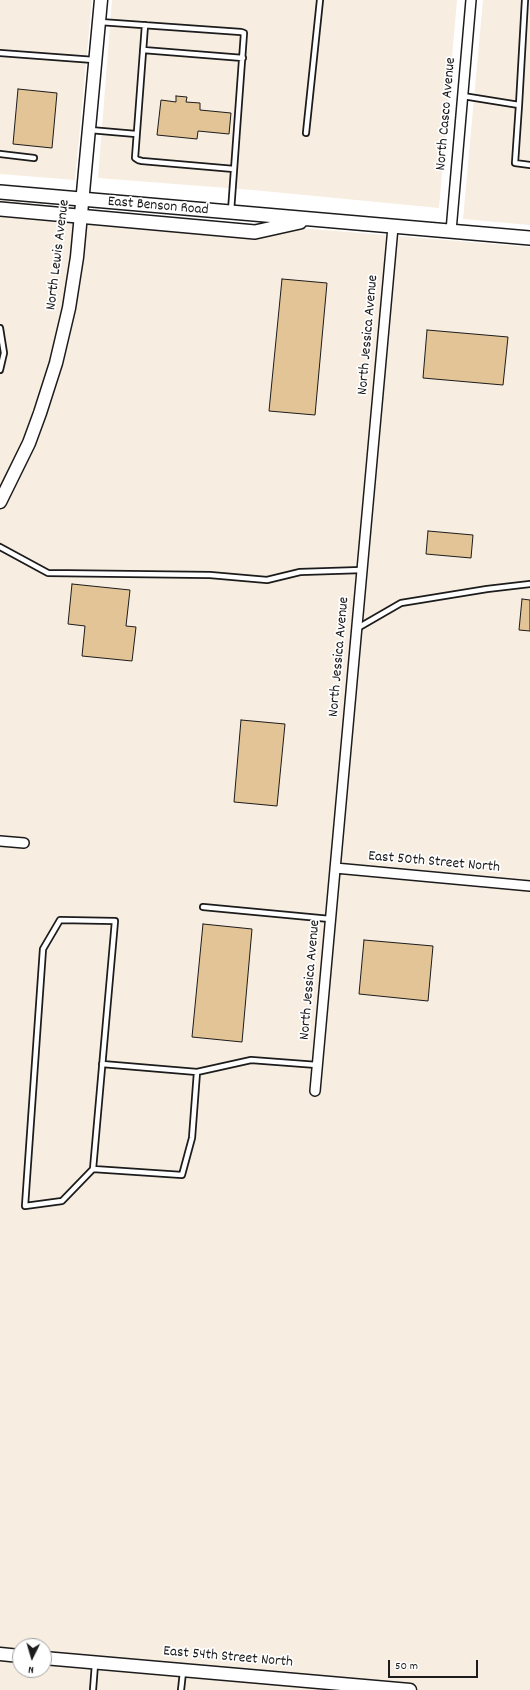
<!DOCTYPE html>
<html>
<head>
<meta charset="utf-8">
<style>
  body { margin:0 }
  #map { position:relative; width:530px; height:1690px; overflow:hidden; background:#fff; font-family:Dekko,sans-serif }
  canvas { display:block }
  .north { position:absolute; left:12px; top:1638px; width:40px; height:40px; box-sizing:border-box; background:#fff; border:1px solid #a4a4a4; border-radius:50%; rotate:185deg; font-size:11px; font-weight:700; line-height:16px; text-align:center; color:#1c1c1c }
  .north::after { content:''; display:block; margin:auto; width:14px; height:18px; background:#1c1c1c; clip-path:polygon(50% 0,100% 100%,50% 72%,0 100%) }
  .scale { position:absolute; left:388px; top:1660px; width:90px; height:18px; box-sizing:border-box; border:2px solid #1c1c1c; border-top:0; padding-left:5px; font-size:12px; line-height:14px; white-space:nowrap; color:#1c1c1c; -webkit-text-stroke:3px #fff; paint-order:stroke }
</style>
</head>
<body>
<div id="map">
<canvas width="530" height="1690"></canvas>
<div class="north">N</div>
<div class="scale">50 m</div>
</div>
<script>
const g = document.querySelector('canvas').getContext('2d');
g.lineJoin = 'round';
function paint(path, color) {
  g.fillStyle = color;
  g.fill(path, 'evenodd');
}
function shape(rows) {
  const path = new Path2D();
  for (const r of rows) {
    path.moveTo(r[0], r[1]);
    for (let i = 2; i < r.length; i += 2) path.lineTo(r[i], r[i + 1]);
  }
  return path;
}
function stroke(path, color, width, dash) {
  g.strokeStyle = color;
  g.lineWidth = width;
  g.lineCap = dash ? 'butt' : 'round';
  g.setLineDash(dash || []);
  g.stroke(path);
}
function write(font, color, halo, rows, align = 'center') {
  g.font = font + ' Dekko,sans-serif';
  g.lineWidth = 3.5;
  g.setLineDash([]);
  g.textBaseline = 'middle';
  g.strokeStyle = halo;
  g.fillStyle = color;
  for (const [text, x, y, turn = 0] of rows) {
    g.save();
    g.translate(x, y);
    g.rotate((+turn || 0) * Math.PI / 180);
    g.textAlign = isNaN(turn) ? turn : align;
    if (halo) g.strokeText(text, 0, 0);
    g.fillText(text, 0, 0);
    g.restore();
  }
}
paint(shape([
  [0,0,92,0,75,180,0,174],
  [112,0,457,0,439,208,253,190,98,178],
  [483,0,530,0,530,225,463,219],
  [0,200,132,214,530,247,530,1690,0,1690],
  [20,1646,44,1646,44,1670,20,1670]
]), '#f7ede0');
const building = shape([
  [18,89,57,93,52,148,13,144,18,89],
  [176,96,187,97,186,102,200,103,200,110,231,113,229,134,198,131,197,139,157,135,161,100,176,102,176,96],
  [282,279,327,283,315,415,269,411,282,279],
  [427,330,508,337,503,385,423,378,427,330],
  [428,531,473,535,471,558,426,554,428,531],
  [72,584,130,590,126,626,136,627,132,661,82,656,85,626,68,624,72,584],
  [522,599,530,600,530,631,519,630,522,599],
  [241,720,285,724,277,806,234,802,241,720],
  [203,924,252,929,242,1042,192,1037,203,924],
  [364,940,433,946,428,1001,359,994,364,940]
]);
paint(building, '#e3c496');
stroke(building, '#1c1c1c', 1);
const service = shape([
  [100,22,241,32,244,33,231,211],
  [145,25,135,158,138,160,142,161,234,169],
  [143,50,243,58],
  [0,53,94,60],
  [463,96,519,105,515,163,530,165],
  [519,105,525,0],
  [90,130,136,134],
  [306,133,320,0],
  [0,154,34,158],
  [0,328,4,353,0,370],
  [0,547,48,573,210,575,267,580,300,572,362,570],
  [356,629,401,603,487,589,530,584],
  [203,907,330,919],
  [102,1064,197,1072],
  [93,1169,62,1201,25,1206,43,949,60,920,115,921,93,1169,182,1175,192,1138,197,1072,251,1060,317,1065],
  [93,1690,95,1664],
  [181,1690,183,1672]
]);
const minor = shape([
  [451,231,471,0],
  [0,841,24,843],
  [335,868,530,886],
  [315,1091,393,227]
]);
const tertiary = shape([
  [0,502,29,443,40,413,56,363,69,308,77,257,101,0],
  [0,1654,20,1656],
  [44,1658,410,1690]
]);
const secondary = shape([
  [0,192,530,238],
  [0,209,255,232,300,222]
]);
stroke(service, '#1c1c1c', 8);
stroke(minor, '#1c1c1c', 12);
stroke(tertiary, '#1c1c1c', 15);
stroke(secondary, '#1c1c1c', 16);
stroke(service, '#fff', 4.5);
stroke(minor, '#fff', 9);
stroke(tertiary, '#fff', 12);
stroke(secondary, '#fff', 13);
write('15px', '#1c1c1c', '#fff', [
  ["North Casco Avenue",447,114,-85],
  ["East Benson Road",158,207,5],
  ["North Lewis Avenue",59,255,-83],
  ["North Jessica Avenue",369,335,-85],
  ["North Jessica Avenue",340,657,-85],
  ["East 50th Street North",434,863,5],
  ["North Jessica Avenue",311,980,-85],
  ["East 54th Street North",228,1658,5]
]);
</script>
</body>
</html>
